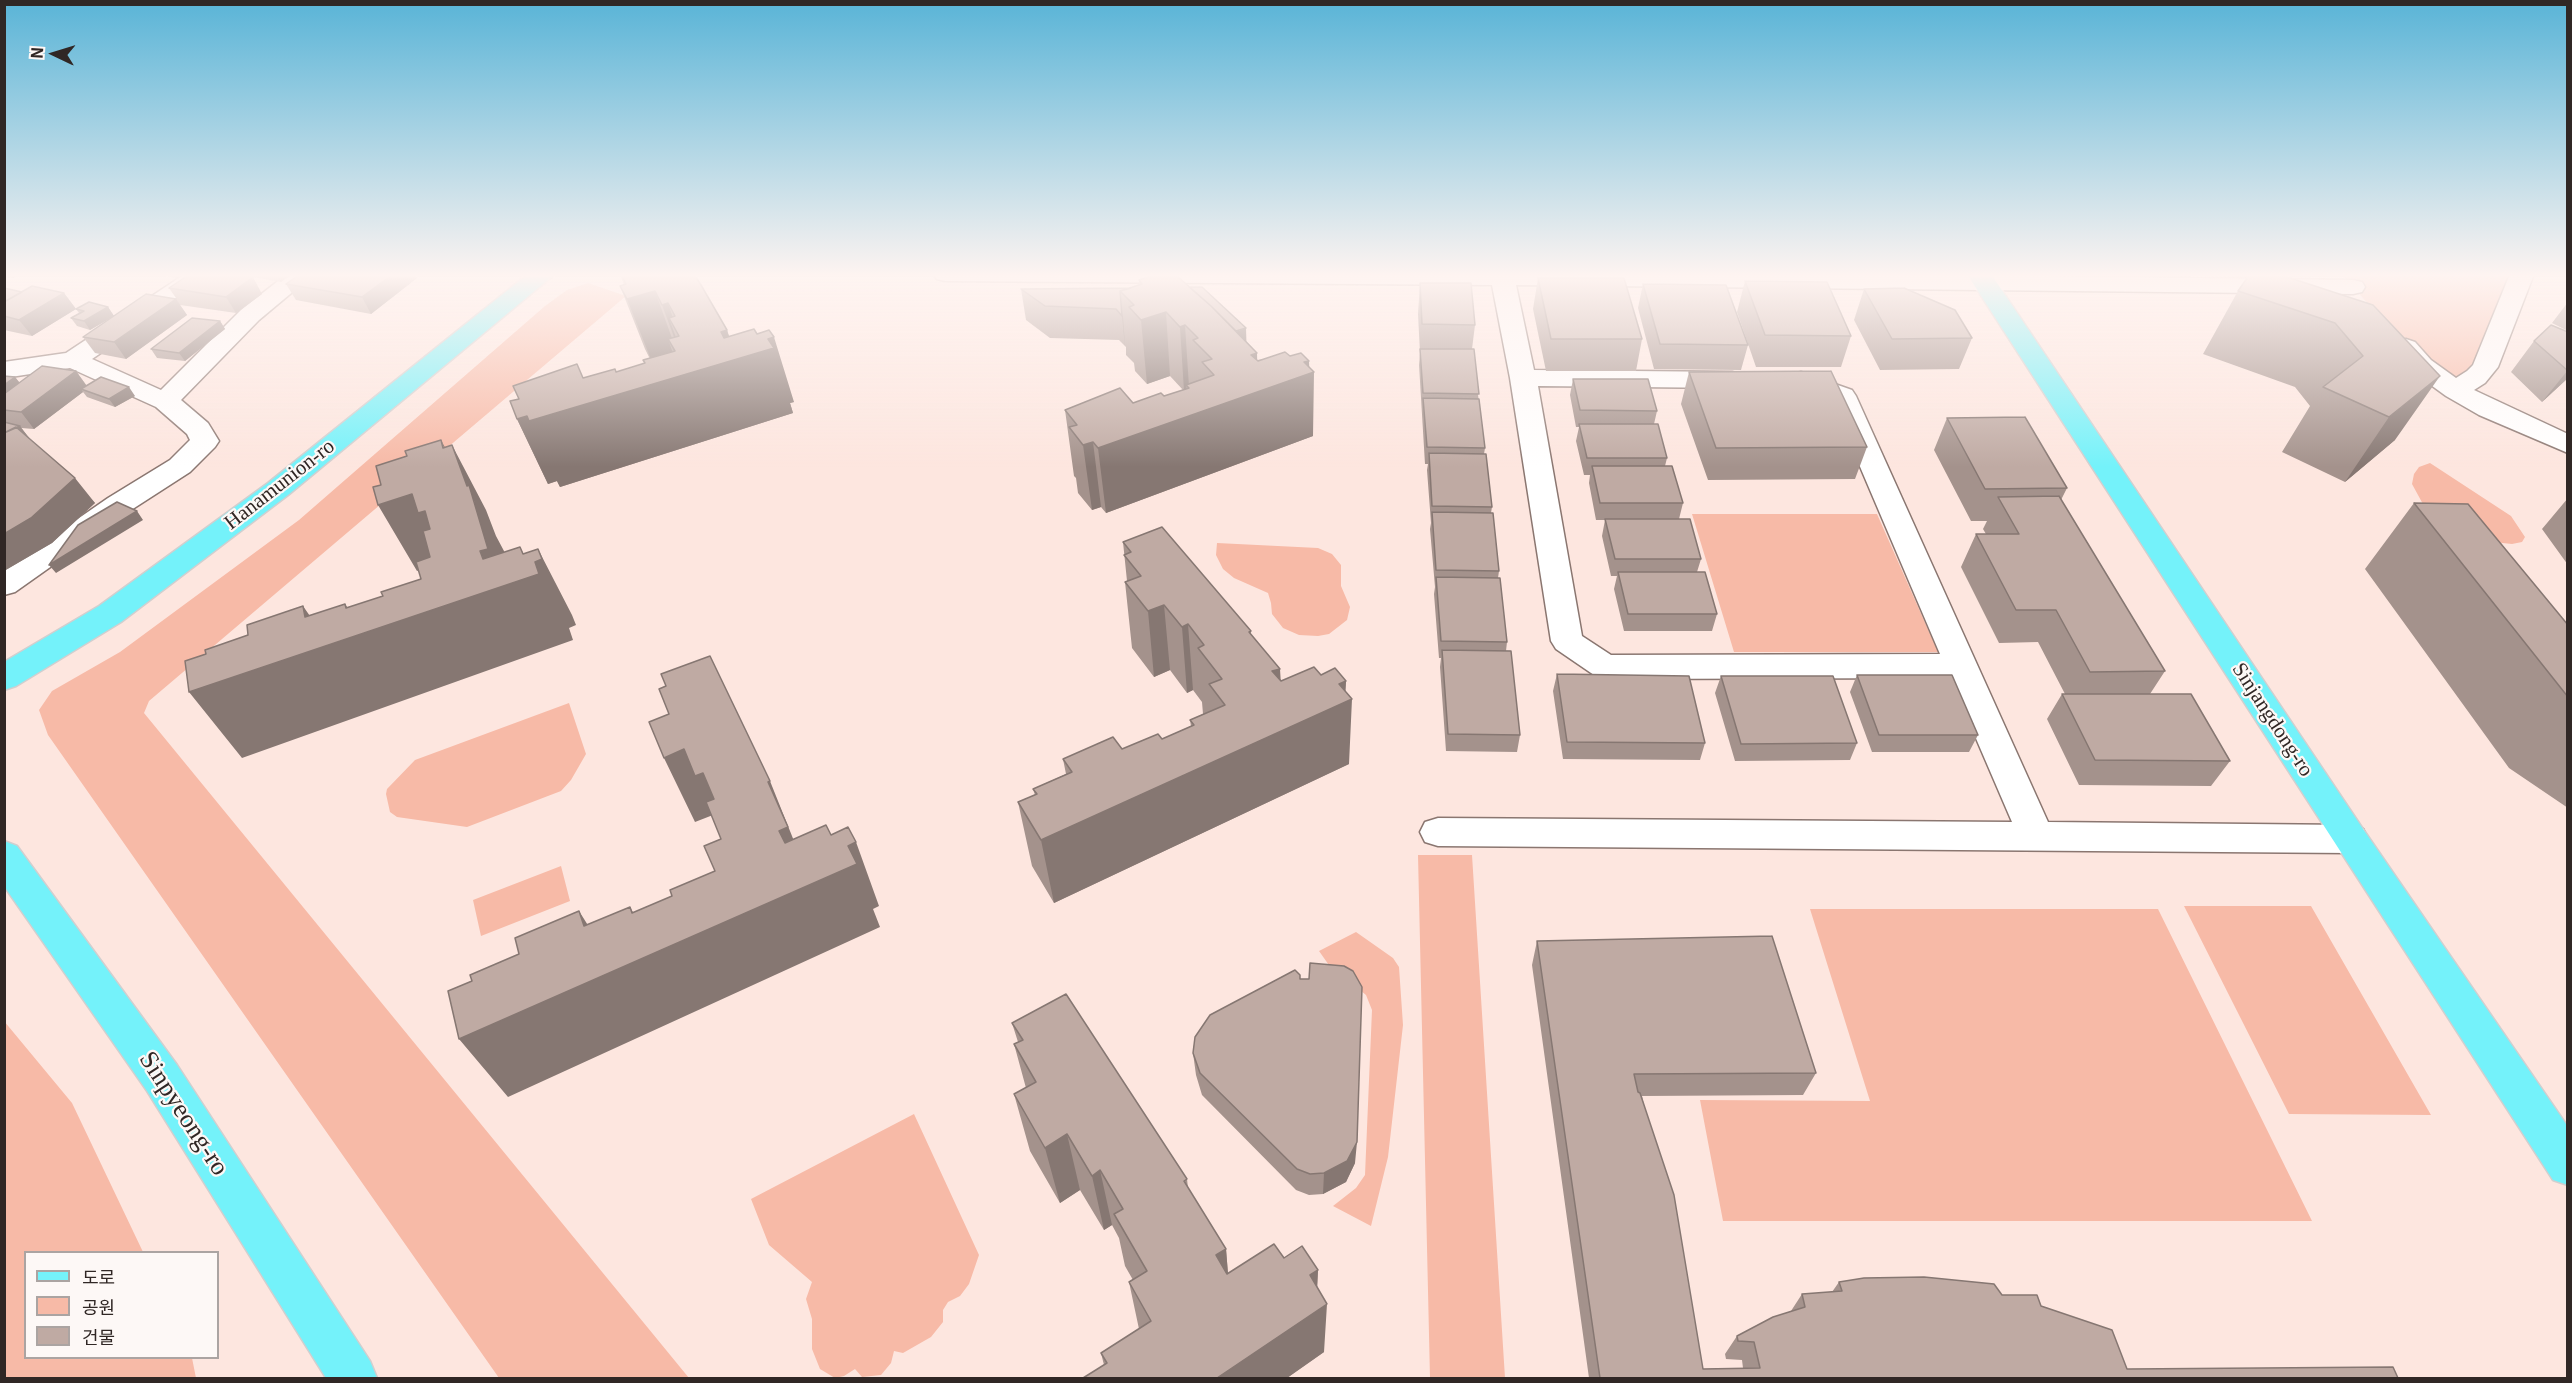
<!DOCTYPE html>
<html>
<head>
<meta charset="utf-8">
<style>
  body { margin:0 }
  #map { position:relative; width:2572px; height:1383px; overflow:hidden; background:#fde6df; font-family:Georgia,"Noto Sans KR",serif }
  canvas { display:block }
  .frame { position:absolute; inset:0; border:6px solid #302725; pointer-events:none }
  .legend { position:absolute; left:24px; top:1251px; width:195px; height:108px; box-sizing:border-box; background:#fdf8f6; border:2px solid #aba4a2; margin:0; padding:8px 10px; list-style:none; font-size:18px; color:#302725 }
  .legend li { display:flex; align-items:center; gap:12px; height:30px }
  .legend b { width:30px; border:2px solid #aba4a2 }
  .north { position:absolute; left:24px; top:24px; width:60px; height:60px; -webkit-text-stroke:4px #fdf8f6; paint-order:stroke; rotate:274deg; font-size:16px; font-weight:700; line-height:24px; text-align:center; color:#302725 }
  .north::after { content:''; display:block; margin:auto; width:21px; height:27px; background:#302725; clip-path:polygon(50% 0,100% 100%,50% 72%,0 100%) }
</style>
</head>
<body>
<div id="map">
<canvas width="2572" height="1383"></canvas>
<div class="frame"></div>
<ul class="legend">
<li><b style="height:8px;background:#74f2fa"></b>도로</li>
<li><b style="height:16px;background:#f7baa7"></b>공원</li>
<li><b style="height:16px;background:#bfaaa3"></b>건물</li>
</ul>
<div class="north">N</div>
</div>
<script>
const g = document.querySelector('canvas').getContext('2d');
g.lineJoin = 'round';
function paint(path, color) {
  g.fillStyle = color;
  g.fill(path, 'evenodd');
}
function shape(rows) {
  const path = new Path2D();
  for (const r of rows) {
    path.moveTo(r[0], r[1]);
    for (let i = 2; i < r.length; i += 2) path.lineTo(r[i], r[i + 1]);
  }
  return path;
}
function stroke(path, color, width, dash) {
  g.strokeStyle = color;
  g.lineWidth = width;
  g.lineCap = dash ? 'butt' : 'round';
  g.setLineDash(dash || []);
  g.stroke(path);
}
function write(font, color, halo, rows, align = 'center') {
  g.font = font + ' Georgia,serif';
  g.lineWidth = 4.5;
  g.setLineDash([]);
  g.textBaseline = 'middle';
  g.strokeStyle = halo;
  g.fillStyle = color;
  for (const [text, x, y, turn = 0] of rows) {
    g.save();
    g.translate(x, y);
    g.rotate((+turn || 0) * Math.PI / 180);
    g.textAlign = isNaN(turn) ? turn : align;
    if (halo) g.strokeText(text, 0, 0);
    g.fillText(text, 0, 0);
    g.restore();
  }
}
paint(shape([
  [2342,274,2522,274,2485,367,2455,390,2422,366],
  [588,283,626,296,149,701,144,713,689,1378,499,1378,48,735,39,710,52,691,120,652,299,520,545,306,567,290],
  [2430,463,2511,516,2525,537,2522,542,2512,544,2493,542,2424,506,2412,484,2414,474,2419,467],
  [1692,514,1877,514,1938,652,1734,652],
  [1217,543,1318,548,1332,554,1341,565,1341,586,1350,607,1347,620,1329,634,1318,636,1299,635,1283,628,1272,614,1271,603,1268,593,1234,578,1223,569,1216,555],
  [569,703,586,754,571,780,561,791,467,827,397,817,390,812,386,794,387,789,415,760],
  [1418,855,1472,855,1505,1378,1430,1378],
  [561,866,570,901,481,936,473,900],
  [2184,906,2311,906,2431,1115,2289,1114],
  [1810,909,2158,909,2312,1221,1723,1221,1700,1100,1870,1101],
  [1356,932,1393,958,1399,967,1403,1025,1388,1157,1371,1226,1333,1206,1356,1188,1365,1175,1372,1010,1366,995,1354,985,1338,978,1319,951],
  [4,1021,72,1103,143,1252,26,1252,26,1358,192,1358,196,1378,5,1378],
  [914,1114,979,1255,969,1284,960,1296,948,1302,943,1310,943,1322,931,1337,903,1353,894,1351,891,1363,881,1375,862,1377,855,1369,844,1376,835,1378,820,1369,812,1349,812,1319,806,1299,812,1282,769,1245,751,1199]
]), '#f7baa7');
const minor = shape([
  [185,274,213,274,209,279,92,359,161,390,241,310,287,274,314,274,259,320,181,400,208,423,219,441,215,447,190,472,128,512,15,592,4,595,4,570,108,498,170,460,190,440,187,434,156,407,70,368,4,378,4,362,66,353,185,274],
  [933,274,1892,274,2353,280,2362,282,2365,287,2362,292,2353,294,1516,285,1534,370,1732,372,1741,374,1745,380,1741,386,1732,388,1538,386,1582,636,1611,655,1940,654,1832,401,1792,386,1788,380,1792,374,1801,372,1852,390,1856,396,2048,822,2350,825,2363,829,2368,839,2363,849,2350,853,1438,846,1425,842,1420,832,1425,822,1438,818,2012,822,1950,678,1605,679,1594,675,1556,649,1551,641,1510,378,1492,285,945,281,937,279,933,274],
  [2510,274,2534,274,2498,367,2485,383,2474,390,2568,434,2568,453,2479,415,2446,396,2413,372,2393,347,2397,342,2406,339,2415,342,2431,360,2456,378,2467,371,2473,365,2510,274]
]);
const major = shape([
  [528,274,555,274,288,495,121,622,16,686,4,690,4,662,99,606,268,483,528,274],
  [1967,274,1991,274,2363,829,2568,1127,2568,1185,2553,1180,1967,274],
  [4,841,17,846,177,1065,370,1361,377,1378,326,1378,147,1091,4,886,4,841]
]);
stroke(minor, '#8a7670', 3);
stroke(major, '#d1cfcf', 3);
paint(minor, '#fff');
paint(major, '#74f2fa');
paint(shape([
  [4,274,20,274,13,278,4,277],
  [154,274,183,274,176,278],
  [235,274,292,274,281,282],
  [300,274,415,274,417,278,371,314,296,300,286,284],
  [620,274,694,274,727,330,729,336,794,402,790,403,793,413,560,487,557,481,548,484,517,419,583,378,616,372,644,364,650,359,645,349,620,286,624,285],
  [1538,278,1642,339,1636,371,1546,371,1533,309],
  [1139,280,1247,342,1257,353,1257,360,1290,356,1309,361,1313,436,1106,513,1101,507,1092,510,1078,493,1076,478,1074,476,1065,410,1133,403,1164,396,1183,390,1170,376,1147,384,1135,371,1134,363,1126,355,1126,347,1119,340,1050,338,1026,320,1021,289,1131,288,1139,285],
  [1745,281,1851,336,1841,367,1756,367,1737,312],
  [1420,283,1475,325,1472,349,1485,448,1484,454,1492,507,1491,513,1499,571,1498,578,1507,642,1506,651,1520,735,1517,752,1446,751,1440,667,1441,658,1439,658,1434,594,1435,587,1430,529,1431,523,1427,470,1428,464,1425,464,1419,365,1420,353,1418,314],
  [1643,284,1748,345,1741,370,1654,369,1638,308],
  [4,288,22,292,64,293,76,309,32,336,4,330],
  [169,288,262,294,236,313,180,305,187,315,126,359,95,353,83,337,176,298],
  [1864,289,1972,338,1959,369,1880,370,1854,320],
  [2238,291,2373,305,2395,440,2345,482,2282,452,2310,406,2295,387,2203,354],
  [2568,302,2568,331,2552,323],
  [108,307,114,316,90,330,77,326,71,318,79,313,76,309],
  [220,321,225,329,185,361,157,358,151,349],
  [2568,331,2568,378,2542,402,2511,372,2534,341],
  [76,371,87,386,135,396,115,407,87,397,83,392,34,429,21,428,30,439,95,503,52,543,4,571,4,376,15,377,20,383],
  [1689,372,1867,447,1855,479,1708,480,1681,404],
  [1573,379,1657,411,1654,424,1667,458,1665,466,1683,503,1679,519,1701,559,1697,572,1717,614,1712,631,1624,631,1614,589,1617,576,1611,576,1602,536,1605,520,1596,520,1589,483,1590,475,1584,475,1576,441,1579,427,1576,427,1570,395],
  [1947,418,2067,488,2061,500,2165,671,2150,694,2230,761,2211,786,2079,785,2047,719,2062,694,2065,694,2038,642,1999,643,1961,567,1976,534,1986,534,1983,529,1987,521,1971,521,1934,450],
  [2568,498,2568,565,2542,529],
  [2414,503,2568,625,2568,808,2509,768,2365,569],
  [1123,542,1251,631,1251,635,1280,669,1281,681,1321,675,1346,681,1345,691,1349,764,1054,903,1032,866,1018,802,1035,795,1033,789,1066,774,1063,759,1122,749,1162,739,1191,726,1190,720,1203,714,1202,702,1193,690,1187,693,1170,670,1154,677,1132,648,1125,582,1127,581],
  [1557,674,1705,743,1700,760,1563,759,1553,691],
  [1857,675,1978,735,1969,752,1872,752,1850,692],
  [1721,676,1857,743,1850,760,1735,761,1715,693],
  [1537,941,1816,1073,1803,1095,1642,1096,1703,1369,1743,1368,1742,1360,1726,1359,1725,1354,1737,1336,1791,1311,1802,1294,1832,1292,1839,1282,2002,1295,2041,1306,2127,1369,2398,1378,1589,1378,1532,965],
  [1300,979,1355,1163,1346,1182,1323,1194,1309,1195,1296,1190,1202,1095,1196,1075,1193,1053],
  [1012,1023,1187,1179,1188,1188,1226,1249,1228,1273,1284,1258,1318,1270,1317,1288,1324,1352,1287,1378,1083,1378,1104,1365,1101,1353,1139,1329,1129,1282,1133,1280,1125,1266,1119,1238,1112,1225,1104,1230,1080,1190,1060,1203,1030,1151,1014,1094,1026,1088,1014,1044,1018,1042]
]), '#a4928c');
paint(shape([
  [10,274,20,274,13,278],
  [173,274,183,274,176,278],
  [276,274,292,274,281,282],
  [393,274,415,274,417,278,371,314,362,297],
  [253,277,262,294,236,313,226,297],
  [655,291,678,355,675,351,668,339,674,356,652,362,627,299],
  [64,293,76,309,32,336,19,320],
  [176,299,187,315,126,359,114,342],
  [668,303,679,336,669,318,687,368,686,369,662,305],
  [108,307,114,316,90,330,84,321],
  [1166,312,1170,376,1147,384,1141,320],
  [1122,316,1123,316,1125,347],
  [220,321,225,329,185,361,179,353],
  [1185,325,1189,387,1186,385,1187,390,1184,391,1180,327],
  [1246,328,1247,359,1215,339],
  [727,330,736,359,768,339,774,337,794,402,790,403,793,413,560,487,557,481,548,484,517,419,527,416,593,402,721,332],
  [1257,353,1258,391,1304,362,1309,361,1309,373,1314,372,1313,436,1106,513,1098,448,1251,355],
  [2568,370,2568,378,2542,402],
  [76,371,88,388,81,389,83,392,34,429,21,412],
  [2440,376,2395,440,2345,482,2389,417],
  [15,377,28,394,4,410,4,385],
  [129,387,135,396,115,407,109,399],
  [20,426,33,443,4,436],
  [441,440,475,503,467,486,452,445,486,510,496,536,504,551,514,583,523,554,520,547,535,576,535,562,538,549,572,615,576,625,569,628,573,640,242,758,189,692,305,617,303,606,330,645,346,608,345,604,365,633,483,559],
  [1093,442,1101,507,1092,510,1083,445],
  [75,478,95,503,52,543,4,571,4,534],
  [412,494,425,511,445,562,417,571,378,505],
  [137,511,143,520,56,573,49,565],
  [1164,605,1170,670,1154,677,1148,611],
  [1188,624,1193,690,1187,693,1182,627],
  [1280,669,1280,731,1339,684,1346,681,1345,702,1352,699,1349,764,1054,903,1041,840,1272,671],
  [684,749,703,773,733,838,713,815,695,822,664,758],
  [770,781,796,846,848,846,856,842,879,906,873,909,880,927,508,1097,459,1039,584,926,579,911,616,970,632,913,630,907,656,952,779,831,768,782],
  [1067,1134,1080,1190,1060,1203,1045,1148],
  [1357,1142,1355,1163,1346,1182,1323,1194,1324,1173],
  [1100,1170,1112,1225,1104,1230,1092,1176],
  [1226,1249,1230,1300,1216,1255],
  [1318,1270,1316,1311,1327,1304,1324,1352,1287,1378,1217,1378,1310,1275]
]), '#867772');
const building = shape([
  [190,274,229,274,253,277,226,297,169,288,190,274],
  [300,274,393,274,362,297,286,284,300,274],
  [621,274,694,274,701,285,727,330,721,332,724,338,754,329,757,334,769,330,774,337,768,339,774,348,529,421,527,416,517,419,510,401,519,399,513,386,577,364,583,378,615,369,616,372,645,363,643,360,675,351,668,339,679,336,669,318,675,316,668,303,662,305,655,291,627,299,620,286,626,284,621,274],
  [1159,274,1166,274,1170,277,1176,275,1211,306,1257,353,1251,355,1258,361,1285,352,1290,356,1301,353,1309,361,1304,362,1314,372,1098,448,1093,442,1083,445,1069,427,1077,425,1065,410,1120,388,1133,403,1161,393,1164,396,1189,388,1186,385,1214,375,1202,362,1212,359,1193,340,1198,338,1185,325,1180,327,1166,312,1141,320,1129,307,1134,305,1120,291,1142,284,1139,280,1159,274],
  [2250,274,2278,274,2373,305,2440,376,2389,417,2323,387,2363,356,2335,323,2238,291,2250,274],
  [1538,278,1624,278,1642,339,1551,339,1538,278],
  [1745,281,1827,282,1851,336,1765,335,1745,281],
  [1420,283,1471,283,1475,325,1422,324,1420,283],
  [1643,284,1726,285,1748,345,1660,344,1643,284],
  [32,286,64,293,19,320,4,316,4,302,32,286],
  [1189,287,1202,287,1246,328,1236,331,1211,306,1189,287],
  [4,288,22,292,4,302,4,288],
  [1131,288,1120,291,1122,316,1116,309,1045,306,1021,289,1131,288],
  [1904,288,1955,310,1972,338,1892,339,1864,289,1904,288],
  [146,294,176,299,114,342,83,337,146,294],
  [89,302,108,307,84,321,71,318,84,311,76,309,89,302],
  [192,318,220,321,179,353,151,349,192,318],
  [2551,325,2568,332,2567,370,2534,341,2551,325],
  [1420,349,1474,349,1479,394,1423,393,1420,349],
  [42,366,76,371,21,412,4,410,4,394,42,366],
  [1831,371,1867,447,1716,448,1689,372,1831,371],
  [4,376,15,377,4,385,4,376],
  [101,377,129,387,109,399,81,389,101,377],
  [1573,379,1648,379,1657,411,1580,410,1573,379],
  [1423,398,1479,399,1485,448,1427,447,1423,398],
  [2025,417,2067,488,1985,489,1947,418,2025,417],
  [4,422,20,426,4,433,4,422],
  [1579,424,1658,424,1667,458,1587,458,1579,424],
  [16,427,75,478,31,518,4,534,4,433,16,427],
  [441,440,443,448,452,445,467,486,469,485,488,549,480,551,483,559,520,547,523,554,538,549,542,559,535,562,539,574,189,692,185,661,206,654,205,650,248,635,247,625,303,606,305,617,345,604,346,608,383,596,381,592,421,579,416,562,430,557,423,531,430,529,425,511,418,513,412,494,378,505,373,487,381,485,376,466,407,456,405,451,441,440],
  [1429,453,1486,454,1492,507,1432,506,1429,453],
  [1592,466,1672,466,1683,503,1600,503,1592,466],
  [2059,496,2165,671,2090,672,2056,610,2016,610,1976,534,2019,534,1998,497,2059,496],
  [117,502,137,511,49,565,78,525,117,502],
  [2414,503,2468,504,2568,625,2568,697,2414,503],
  [1432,512,1493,513,1499,571,1436,570,1432,512],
  [1605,519,1690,519,1701,559,1615,559,1605,519],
  [1162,527,1251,631,1249,632,1280,669,1272,671,1281,681,1314,667,1321,675,1335,668,1346,681,1339,684,1352,699,1041,840,1018,802,1037,794,1033,789,1072,772,1063,759,1113,737,1122,749,1158,734,1162,739,1194,725,1190,720,1225,705,1209,684,1222,679,1198,648,1204,645,1188,624,1182,627,1164,605,1148,611,1125,582,1141,576,1124,555,1131,552,1123,542,1162,527],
  [1618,572,1705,572,1717,614,1628,614,1618,572],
  [1436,577,1500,578,1507,642,1441,641,1436,577],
  [1442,650,1511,651,1520,735,1448,734,1442,650],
  [710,656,770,781,768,782,788,827,779,831,785,843,826,825,831,835,848,827,856,842,848,846,857,864,459,1039,448,991,472,981,470,975,519,954,515,938,579,911,584,926,630,907,632,913,672,896,670,890,715,871,704,846,721,839,706,802,714,799,703,773,695,776,684,749,664,758,649,722,669,714,659,689,666,686,661,674,710,656],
  [1557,674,1689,676,1705,743,1567,742,1557,674],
  [1857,675,1952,675,1978,735,1879,735,1857,675],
  [1721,676,1833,676,1857,743,1741,744,1721,676],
  [2062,694,2191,694,2230,761,2095,760,2062,694],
  [1772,936,1816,1073,1634,1074,1638,1092,1640,1093,1674,1195,1703,1369,1760,1368,1754,1342,1738,1341,1737,1336,1773,1317,1805,1307,1802,1294,1842,1291,1839,1282,1864,1278,1924,1277,1994,1284,2002,1295,2037,1295,2041,1306,2112,1330,2127,1369,2393,1367,2398,1378,1600,1378,1537,941,1772,936],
  [1310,963,1344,966,1353,971,1362,987,1357,1142,1347,1161,1324,1173,1310,1174,1297,1169,1200,1073,1193,1053,1195,1037,1210,1015,1295,970,1300,975,1300,979,1309,979,1310,963],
  [1066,994,1187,1179,1184,1181,1226,1249,1216,1255,1227,1274,1274,1244,1284,1258,1302,1246,1318,1270,1310,1275,1327,1304,1217,1378,1083,1378,1107,1363,1101,1353,1151,1321,1129,1282,1147,1271,1114,1214,1123,1209,1100,1170,1092,1176,1067,1134,1045,1148,1014,1094,1036,1082,1014,1044,1023,1040,1012,1023,1066,994]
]);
paint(building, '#bfaaa3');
stroke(building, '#867772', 1.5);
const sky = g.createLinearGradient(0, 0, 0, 467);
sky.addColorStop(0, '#59b4d7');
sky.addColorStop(0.59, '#fef4f1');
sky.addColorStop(1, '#fef4f100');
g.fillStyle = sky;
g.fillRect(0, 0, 2572, 467);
write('21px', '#302725', '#fdf8f6', [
  ["Hanamunion-ro",280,485,-38],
  ["Sinjangdong-ro",2272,720,57]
]);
write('26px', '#302725', '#fdf8f6', [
  ["Sinpyeong-ro",183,1114,57]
]);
</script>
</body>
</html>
